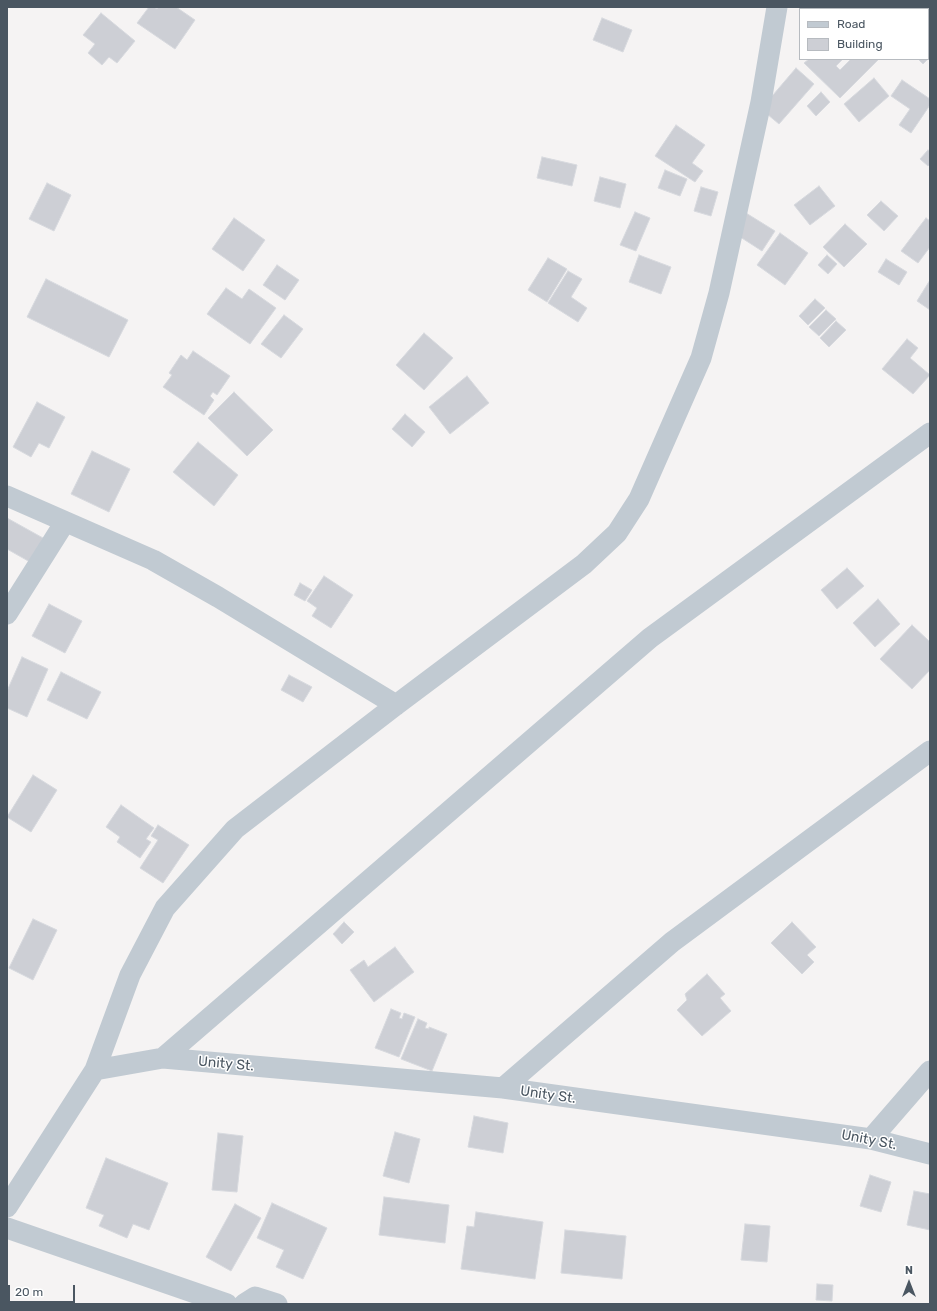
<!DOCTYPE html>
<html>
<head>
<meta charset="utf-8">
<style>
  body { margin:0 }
  #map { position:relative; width:937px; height:1311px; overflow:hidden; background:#f5f3f3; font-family:Rubik,sans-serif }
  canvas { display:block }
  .frame { position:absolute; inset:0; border:8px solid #4a5661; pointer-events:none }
  .legend { position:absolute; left:799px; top:8px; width:130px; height:52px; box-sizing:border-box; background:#fff; border:1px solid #b7bbc0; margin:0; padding:5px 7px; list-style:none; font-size:12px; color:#4a5661 }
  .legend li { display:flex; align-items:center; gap:8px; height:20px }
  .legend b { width:20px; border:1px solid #b7bbc0 }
  .north { position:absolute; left:889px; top:1263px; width:40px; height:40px; -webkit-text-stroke:3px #fff; paint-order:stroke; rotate:0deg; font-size:11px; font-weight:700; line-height:16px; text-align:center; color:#4a5661 }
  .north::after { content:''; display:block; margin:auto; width:14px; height:18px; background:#4a5661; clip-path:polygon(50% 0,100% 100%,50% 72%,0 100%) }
  .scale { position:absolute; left:8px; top:1285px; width:67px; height:18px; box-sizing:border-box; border:2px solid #4a5661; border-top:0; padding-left:5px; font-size:12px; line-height:14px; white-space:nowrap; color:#4a5661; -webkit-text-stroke:3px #fff; paint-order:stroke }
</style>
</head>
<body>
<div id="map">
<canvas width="937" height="1311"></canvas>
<div class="frame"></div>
<ul class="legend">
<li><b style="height:5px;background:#c1cad2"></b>Road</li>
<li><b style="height:11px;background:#cdcfd5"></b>Building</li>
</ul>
<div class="north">N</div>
<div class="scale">20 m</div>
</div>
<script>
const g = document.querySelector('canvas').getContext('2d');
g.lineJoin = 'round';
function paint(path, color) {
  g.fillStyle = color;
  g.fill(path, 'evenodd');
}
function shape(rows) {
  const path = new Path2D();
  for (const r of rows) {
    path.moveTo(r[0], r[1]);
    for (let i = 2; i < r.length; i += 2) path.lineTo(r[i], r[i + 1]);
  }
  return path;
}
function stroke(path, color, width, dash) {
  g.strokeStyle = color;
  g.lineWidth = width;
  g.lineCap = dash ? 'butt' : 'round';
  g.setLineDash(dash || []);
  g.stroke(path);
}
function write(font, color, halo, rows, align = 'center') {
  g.font = font + ' Rubik,sans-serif';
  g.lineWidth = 3;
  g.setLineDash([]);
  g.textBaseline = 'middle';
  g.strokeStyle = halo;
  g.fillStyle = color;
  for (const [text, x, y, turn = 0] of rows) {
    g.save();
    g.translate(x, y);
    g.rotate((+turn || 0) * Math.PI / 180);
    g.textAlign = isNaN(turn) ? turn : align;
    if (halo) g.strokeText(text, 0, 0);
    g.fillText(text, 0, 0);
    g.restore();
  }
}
const building = shape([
  [149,7,154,7,157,9,158,7,176,7,195,20,175,49,137,23,149,7],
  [919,7,930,7,930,57,923,64,918,59,928,59,928,9,917,9,919,7],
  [101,13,135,41,117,63,109,57,102,65,88,53,95,44,83,35,101,13],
  [602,18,632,30,623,52,593,40,602,18],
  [809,59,843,59,836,66,840,70,851,59,879,59,840,98,804,63,809,59],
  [796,68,814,84,779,124,761,109,796,68],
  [874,78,889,96,859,122,844,104,874,78],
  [902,80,930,99,930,105,911,133,899,125,910,109,891,96,902,80],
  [821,92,830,102,816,116,807,106,821,92],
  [676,125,705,145,692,163,703,171,695,182,655,156,676,125],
  [928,150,930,152,930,164,928,166,920,159,928,150],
  [542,157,577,165,572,186,537,178,542,157],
  [665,170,687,179,680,196,658,188,665,170],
  [600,177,626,184,620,208,594,201,600,177],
  [47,183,71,195,54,231,29,219,47,183],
  [819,186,835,206,810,225,794,205,819,186],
  [701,187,718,192,711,216,694,211,701,187],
  [881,201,898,216,884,231,867,215,881,201],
  [635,212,650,218,636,251,620,245,635,212],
  [746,213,775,231,762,251,734,233,746,213],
  [234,218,265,240,243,271,212,249,234,218],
  [926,218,930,221,930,247,918,263,901,251,926,218],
  [845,224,867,244,844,267,823,247,845,224],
  [780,233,808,253,785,285,757,265,780,233],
  [639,255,671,267,661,294,629,282,639,255],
  [827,255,837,264,828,274,818,265,827,255],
  [548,258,567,269,547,302,528,290,548,258],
  [886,259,907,272,899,285,878,272,886,259],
  [277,265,299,280,285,300,263,285,277,265],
  [568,271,582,279,571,297,587,308,578,322,548,303,568,271],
  [46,279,128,320,109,357,27,317,46,279],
  [930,280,930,310,917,301,930,280],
  [226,288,242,299,249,289,276,308,250,344,207,314,226,288],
  [815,299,825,308,808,325,799,316,815,299],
  [826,310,836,319,819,336,809,327,826,310],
  [284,315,303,329,281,358,261,344,284,315],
  [836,321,846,330,829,347,820,338,836,321],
  [424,333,453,358,424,390,396,365,424,333],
  [907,339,918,348,910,358,930,375,913,394,882,369,907,339],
  [193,351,230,376,217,395,213,392,210,396,214,400,204,415,163,387,172,375,169,373,181,355,187,360,193,351],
  [467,376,489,403,450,434,429,407,467,376],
  [234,392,273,430,247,456,208,418,234,392],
  [37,402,65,417,49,448,39,443,31,457,13,447,37,402],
  [405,414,425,432,412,447,392,429,405,414],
  [198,442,238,475,214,506,173,472,198,442],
  [92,451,130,469,109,512,71,494,92,451],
  [7,518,43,538,30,562,7,549,7,518],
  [847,568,864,586,837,609,821,590,847,568],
  [324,576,353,595,331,628,312,616,317,608,307,601,324,576],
  [300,583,312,590,305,601,294,595,300,583],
  [878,599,900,624,875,647,853,623,878,599],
  [49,604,82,621,65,653,32,636,49,604],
  [912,625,930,642,930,670,912,689,880,659,912,625],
  [22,657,48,669,27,717,7,708,7,691,22,657],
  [61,672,101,692,87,719,47,700,61,672],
  [289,675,312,687,303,702,281,690,289,675],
  [33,775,57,790,31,832,7,817,33,775],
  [121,805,154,828,146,839,151,842,140,858,117,842,120,837,106,827,121,805],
  [158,825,189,845,163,883,140,868,158,840,151,836,158,825],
  [33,919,57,930,33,980,9,968,33,919],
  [344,922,354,932,342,944,333,934,344,922],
  [792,922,816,947,807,955,814,962,802,974,771,943,792,922],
  [395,947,414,972,374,1002,350,970,364,960,368,967,395,947],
  [707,974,725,994,720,998,731,1011,702,1036,677,1010,687,1000,685,994,707,974],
  [391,1009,401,1013,399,1018,402,1019,404,1013,415,1017,399,1057,375,1048,391,1009],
  [418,1019,427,1023,425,1028,429,1029,429,1027,447,1034,432,1071,401,1059,418,1019],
  [474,1116,508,1123,503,1153,468,1147,474,1116],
  [395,1132,420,1139,409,1183,383,1176,395,1132],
  [218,1133,243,1136,237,1192,212,1190,218,1133],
  [106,1158,168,1183,149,1230,133,1224,127,1238,99,1226,104,1215,86,1208,106,1158],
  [870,1175,891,1182,881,1212,860,1206,870,1175],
  [914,1191,930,1194,930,1230,907,1225,914,1191],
  [384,1197,449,1205,445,1243,379,1235,384,1197],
  [272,1203,327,1228,303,1279,276,1267,284,1250,257,1238,272,1203],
  [235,1204,261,1218,231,1271,206,1257,235,1204],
  [476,1212,543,1222,535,1279,461,1269,467,1226,474,1227,476,1212],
  [745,1224,770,1226,767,1262,741,1260,745,1224],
  [565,1230,626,1236,622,1279,561,1273,565,1230],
  [817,1284,833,1285,832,1301,816,1300,817,1284]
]);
paint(building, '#cdcfd5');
stroke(building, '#d7d9de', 1);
stroke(shape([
  [7,496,153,560,218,597,396,705],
  [7,614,65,522],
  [163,1058,503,1088,871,1139,930,1154],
  [95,1070,130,975,165,908,235,829,396,705,584,564,617,533,639,499,701,358,719,293,761,102,777,7],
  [503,1088,672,942,930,751],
  [871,1139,930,1071],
  [7,1207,95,1070,163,1058,650,638,930,433],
  [7,1228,227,1304],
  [244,1304,255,1297,277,1304]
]), '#c1cad2', 21);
write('14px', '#4a5661', '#fff', [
  ["Unity St.",226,1064,5],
  ["Unity St.",548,1095,8],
  ["Unity St.",869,1140,11]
]);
</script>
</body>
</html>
